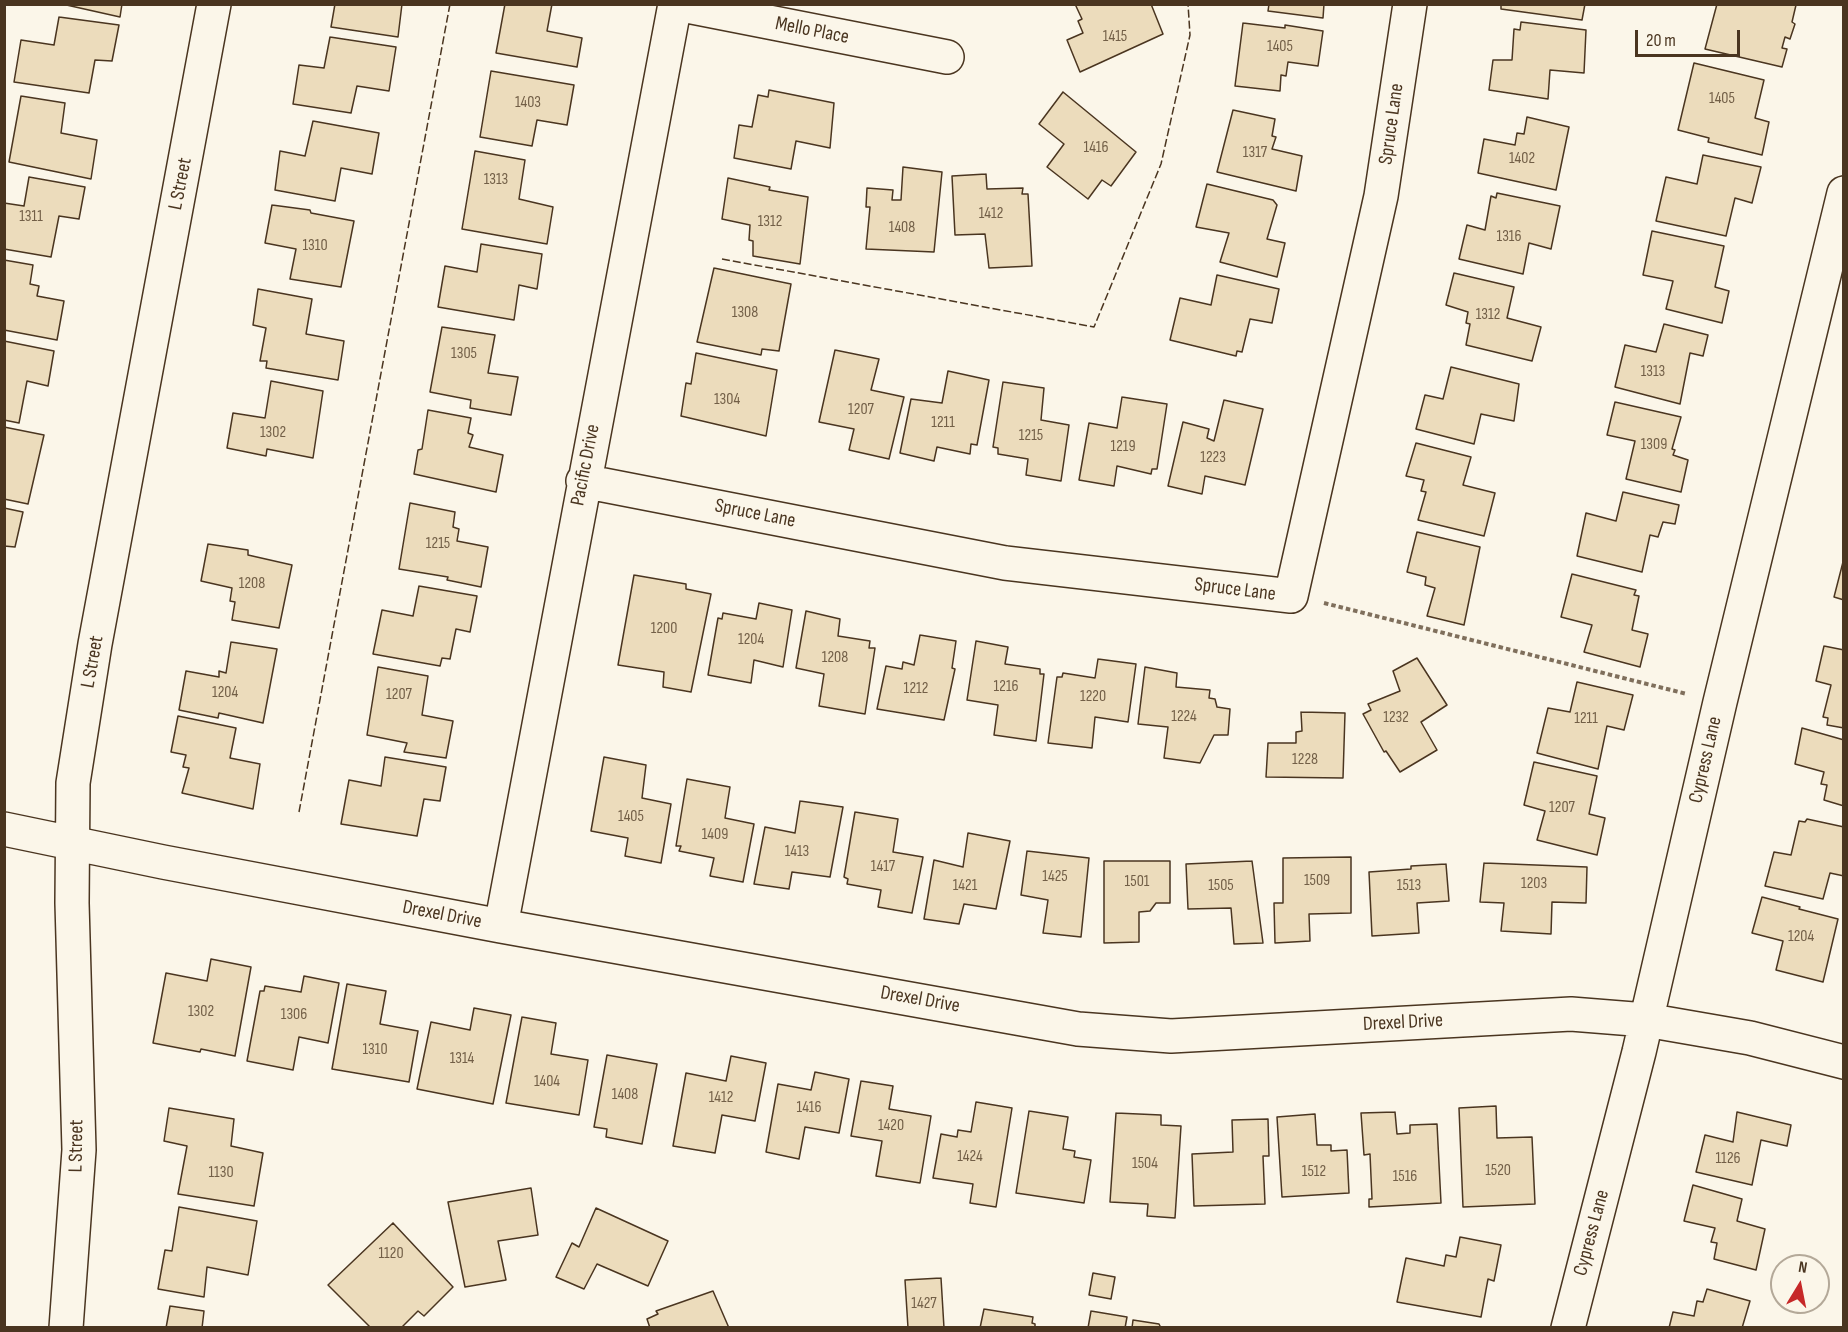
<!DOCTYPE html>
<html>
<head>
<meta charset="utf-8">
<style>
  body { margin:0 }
  #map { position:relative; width:1848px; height:1332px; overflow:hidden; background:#fbf6e9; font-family:"Sofia Sans Condensed",sans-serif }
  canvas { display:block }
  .frame { position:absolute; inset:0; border:6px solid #4a3520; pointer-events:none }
  .north { position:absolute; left:1770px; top:1254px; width:60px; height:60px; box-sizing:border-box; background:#fbf6e9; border:2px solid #b4a999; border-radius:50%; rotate:10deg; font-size:16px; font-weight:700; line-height:24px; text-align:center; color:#4a3520 }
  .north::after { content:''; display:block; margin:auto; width:21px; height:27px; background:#c62828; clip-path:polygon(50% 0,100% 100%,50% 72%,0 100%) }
  .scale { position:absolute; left:1635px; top:30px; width:105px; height:27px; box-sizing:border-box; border:3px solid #4a3520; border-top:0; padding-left:8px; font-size:18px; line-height:21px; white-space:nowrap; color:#4a3520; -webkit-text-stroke:4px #fbf6e9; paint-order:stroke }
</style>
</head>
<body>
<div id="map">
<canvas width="1848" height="1332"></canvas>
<div class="frame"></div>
<div class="north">N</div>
<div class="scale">20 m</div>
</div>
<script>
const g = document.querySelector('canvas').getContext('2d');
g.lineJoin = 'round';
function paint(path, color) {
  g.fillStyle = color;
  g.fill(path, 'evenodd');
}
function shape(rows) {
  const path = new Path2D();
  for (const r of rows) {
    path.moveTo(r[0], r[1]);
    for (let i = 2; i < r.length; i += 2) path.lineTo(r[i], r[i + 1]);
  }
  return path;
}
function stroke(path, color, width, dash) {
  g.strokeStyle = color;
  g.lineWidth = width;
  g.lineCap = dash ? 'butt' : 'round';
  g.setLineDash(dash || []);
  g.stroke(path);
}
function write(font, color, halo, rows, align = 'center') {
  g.font = font + ' "Sofia Sans Condensed",sans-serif';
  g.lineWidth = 4.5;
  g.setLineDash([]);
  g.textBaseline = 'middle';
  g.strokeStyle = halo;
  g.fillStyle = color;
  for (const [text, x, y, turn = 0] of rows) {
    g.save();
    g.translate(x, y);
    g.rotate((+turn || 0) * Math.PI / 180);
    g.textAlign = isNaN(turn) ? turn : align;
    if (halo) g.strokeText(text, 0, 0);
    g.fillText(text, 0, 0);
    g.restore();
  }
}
const building = shape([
  [62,4,122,4,120,17,62,4],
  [335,4,402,4,398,37,331,27,335,4],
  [505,4,552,4,547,31,582,38,577,67,496,53,505,4],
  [1075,4,1151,4,1163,34,1080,72,1067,40,1083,33,1078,21,1082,19,1075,4],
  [1269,4,1324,4,1323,18,1268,11,1269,4],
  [1501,4,1585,4,1582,20,1501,9,1501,4],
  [1717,4,1796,5,1792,22,1795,24,1790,39,1785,37,1782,48,1787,49,1782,67,1705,49,1717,4],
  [59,17,119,25,112,61,95,60,89,93,14,82,21,40,54,45,59,17],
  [1521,22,1586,30,1584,73,1550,70,1548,99,1489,90,1493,60,1512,60,1514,29,1520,30,1521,22],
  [1243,23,1285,28,1285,25,1323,31,1318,66,1288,62,1286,76,1281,75,1280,91,1235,86,1243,23],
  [330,37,396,47,389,91,357,86,351,113,293,104,299,65,324,68,330,37],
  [1694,63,1764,80,1755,118,1769,122,1762,155,1708,142,1709,138,1678,130,1694,63],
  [491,71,574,85,567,125,537,120,532,146,480,137,491,71],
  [769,90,834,103,830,148,796,141,791,169,734,158,739,125,752,127,758,95,768,97,769,90],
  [1063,92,1136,152,1111,186,1102,180,1088,199,1047,167,1064,144,1039,124,1063,92],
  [21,96,65,103,61,133,97,140,91,179,9,162,21,96],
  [1233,110,1275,119,1272,136,1276,137,1272,149,1302,156,1296,191,1217,172,1233,110],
  [1527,117,1569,127,1556,190,1478,173,1484,139,1515,145,1517,133,1524,134,1527,117],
  [313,121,379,133,372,174,341,168,335,201,275,190,280,151,305,156,313,121],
  [475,151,525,160,519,199,553,207,547,244,462,229,475,151],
  [1703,155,1761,167,1752,203,1735,198,1726,236,1656,221,1666,177,1697,184,1703,155],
  [903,167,942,172,934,252,866,249,870,207,866,207,867,188,893,190,892,200,901,200,903,167],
  [986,174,987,189,1023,188,1022,194,1028,194,1032,266,989,268,985,234,955,235,952,176,986,174],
  [29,177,85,187,79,219,59,216,51,257,4,249,4,203,24,206,29,177],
  [728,178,770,187,769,190,808,197,800,264,753,256,753,241,749,240,750,225,722,219,728,178],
  [1207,184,1273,200,1277,205,1267,239,1285,243,1277,277,1220,262,1229,233,1196,227,1207,184],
  [1497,193,1560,206,1551,249,1529,243,1523,274,1459,259,1467,225,1485,230,1491,196,1496,198,1497,193],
  [272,205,310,210,311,213,354,221,341,287,290,279,296,249,265,243,272,205],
  [1652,231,1724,246,1715,287,1729,291,1722,323,1666,309,1673,281,1643,275,1652,231],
  [481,244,542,254,537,289,519,285,514,320,438,307,445,266,477,272,481,244],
  [4,260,33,265,30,284,39,286,37,296,64,301,57,340,4,330,4,260],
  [714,268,791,284,779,351,762,349,761,355,697,342,714,268],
  [1454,273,1514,287,1507,318,1541,327,1532,361,1466,345,1470,324,1466,323,1468,312,1446,305,1454,273],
  [1217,275,1279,289,1272,323,1250,319,1242,352,1237,351,1236,356,1170,340,1180,298,1211,305,1217,275],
  [258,289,312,299,306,334,344,341,338,380,266,368,267,361,260,361,266,328,253,325,258,289],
  [1664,324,1708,335,1703,356,1690,353,1680,404,1615,387,1625,345,1656,352,1664,324],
  [442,327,495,335,488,373,518,377,511,415,470,408,471,400,430,392,442,327],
  [4,341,54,351,48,386,27,381,19,423,4,420,4,341],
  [835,350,879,359,871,390,904,397,889,459,849,450,854,429,819,422,835,350],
  [696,353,777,370,766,436,681,416,686,383,691,384,696,353],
  [1451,367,1519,384,1514,421,1481,414,1474,444,1416,429,1425,395,1443,399,1451,367],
  [948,371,989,380,977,445,971,444,970,454,937,447,934,461,900,453,911,399,942,403,948,371],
  [271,381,323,391,313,458,267,449,266,456,227,448,233,413,265,418,271,381],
  [1003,382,1044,388,1041,420,1069,425,1061,481,1026,475,1028,459,998,454,998,448,993,447,1003,382],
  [1122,397,1167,404,1157,469,1152,469,1151,474,1117,466,1114,486,1079,480,1089,423,1117,428,1122,397],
  [1224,400,1263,409,1245,485,1205,476,1202,494,1168,486,1183,422,1209,429,1207,438,1214,441,1224,400],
  [1615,402,1681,417,1672,449,1675,450,1673,455,1688,460,1681,492,1626,479,1635,441,1607,435,1615,402],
  [428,410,471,418,468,433,473,435,469,447,503,455,496,492,414,474,418,450,422,449,428,410],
  [4,427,44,435,28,504,4,499,4,427],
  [1416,443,1471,457,1463,485,1495,493,1484,536,1418,520,1426,492,1421,491,1424,480,1406,476,1416,443],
  [1623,492,1679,505,1675,524,1663,522,1658,537,1650,535,1642,572,1577,556,1586,513,1616,521,1623,492],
  [410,503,455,512,453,527,459,529,457,541,488,547,481,587,447,580,448,577,399,569,410,503],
  [4,508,23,512,15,547,4,546,4,508],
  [1417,532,1480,547,1464,625,1427,616,1435,588,1425,585,1426,577,1407,572,1417,532],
  [208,544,248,550,248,555,292,565,279,628,232,620,235,602,230,601,232,588,201,581,208,544],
  [1843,562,1844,562,1844,600,1834,597,1843,562],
  [1572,574,1636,590,1634,595,1639,596,1632,630,1648,634,1640,667,1584,652,1592,625,1561,617,1572,574],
  [634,575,686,584,686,589,711,594,691,692,663,687,664,672,618,665,634,575],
  [419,586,477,596,470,632,456,629,450,659,442,658,440,666,373,654,382,610,413,616,419,586],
  [759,603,792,610,783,667,754,660,751,683,708,675,718,618,722,619,723,613,756,619,759,603],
  [806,611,840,619,838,636,870,641,869,648,875,648,865,714,819,706,824,674,796,668,806,611],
  [920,635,956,641,952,668,955,669,944,720,877,709,886,666,902,669,903,662,914,665,920,635],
  [976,641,1008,647,1005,664,1040,669,1040,674,1044,674,1036,741,994,735,998,705,967,700,976,641],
  [231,642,277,649,263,723,219,713,218,718,179,710,186,671,219,677,219,671,226,673,231,642],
  [1824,646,1844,650,1844,728,1827,725,1828,718,1823,717,1831,685,1816,681,1824,646],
  [1417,658,1447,705,1421,722,1437,750,1400,772,1386,751,1384,752,1363,714,1371,710,1368,704,1400,691,1393,671,1417,658],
  [1098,659,1136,664,1128,722,1095,717,1092,748,1048,743,1057,677,1062,677,1063,673,1095,678,1098,659],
  [378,667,428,676,422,715,453,721,446,758,404,752,407,743,367,735,378,667],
  [1145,667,1177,673,1176,687,1210,690,1209,698,1215,699,1217,707,1230,709,1228,735,1214,735,1200,763,1164,758,1168,727,1138,724,1145,667],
  [1577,682,1633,695,1624,730,1607,726,1598,769,1537,753,1548,708,1570,712,1577,682],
  [1301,712,1345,713,1343,778,1266,777,1268,743,1296,743,1296,732,1302,731,1301,712],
  [178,716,236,728,230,758,260,764,253,809,182,793,189,768,183,767,186,755,171,752,178,716],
  [1802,728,1844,740,1844,806,1824,800,1827,785,1821,784,1824,772,1795,764,1802,728],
  [385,757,446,767,440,801,424,799,417,836,341,824,349,780,381,786,385,757],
  [604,757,646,765,642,798,671,804,661,863,625,856,628,838,591,831,604,757],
  [1534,762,1597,776,1589,814,1605,818,1597,855,1537,840,1545,811,1524,805,1534,762],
  [687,779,730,787,725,818,754,824,743,882,710,876,714,858,679,851,681,846,676,846,687,779],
  [800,801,843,807,830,877,792,872,789,889,754,884,765,827,795,833,800,801],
  [855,812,898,819,893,852,923,857,912,913,878,907,881,890,847,884,848,879,844,877,855,812],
  [1807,819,1844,827,1844,876,1830,873,1823,899,1765,886,1774,852,1791,855,1799,821,1805,822,1807,819],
  [968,833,1010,841,996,909,964,904,959,924,924,919,934,860,963,867,968,833],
  [1027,851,1089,858,1081,937,1043,933,1048,900,1021,895,1027,851],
  [1351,857,1351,913,1309,914,1310,941,1275,943,1274,903,1283,903,1283,858,1351,857],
  [1104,861,1170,861,1170,903,1156,903,1150,911,1139,912,1139,942,1104,943,1104,861],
  [1252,861,1263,943,1234,944,1231,908,1188,909,1186,864,1252,861],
  [1484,863,1587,867,1586,903,1552,902,1551,934,1501,931,1504,903,1480,902,1484,863],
  [1446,864,1449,901,1417,903,1419,933,1372,936,1369,872,1411,869,1411,866,1446,864],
  [1762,897,1800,907,1799,909,1838,919,1823,982,1776,970,1783,941,1752,933,1762,897],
  [211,959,251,967,235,1056,201,1049,200,1052,153,1043,166,973,207,981,211,959],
  [304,976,339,983,328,1043,299,1037,293,1070,247,1061,260,991,264,991,265,986,301,992,304,976],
  [347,984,386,991,380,1024,418,1031,409,1082,332,1069,347,984],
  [474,1008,511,1015,493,1104,417,1089,431,1022,470,1030,474,1008],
  [522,1017,556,1023,551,1054,588,1060,579,1115,506,1103,522,1017],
  [607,1055,657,1064,642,1144,606,1137,607,1129,594,1127,607,1055],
  [731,1056,766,1063,755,1121,722,1115,715,1153,673,1146,686,1073,726,1081,731,1056],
  [815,1072,849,1079,839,1133,805,1127,799,1159,766,1152,778,1084,811,1090,815,1072],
  [861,1081,893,1086,889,1109,931,1116,920,1183,876,1176,882,1141,851,1136,861,1081],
  [976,1102,1012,1108,996,1207,970,1203,973,1184,933,1178,941,1134,957,1137,958,1130,971,1132,976,1102],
  [1496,1106,1497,1138,1532,1137,1535,1204,1463,1207,1459,1108,1496,1106],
  [169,1108,234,1119,231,1146,263,1153,254,1206,178,1194,187,1146,164,1141,169,1108],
  [1029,1111,1068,1117,1063,1149,1075,1151,1074,1157,1091,1160,1084,1203,1016,1193,1029,1111],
  [1395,1112,1397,1134,1410,1133,1410,1125,1437,1124,1441,1203,1369,1207,1369,1199,1372,1199,1370,1154,1364,1155,1361,1113,1395,1112],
  [1737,1112,1791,1125,1787,1146,1761,1140,1752,1185,1696,1172,1705,1135,1733,1142,1737,1112],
  [1116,1113,1161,1115,1161,1125,1181,1126,1175,1218,1147,1216,1148,1204,1110,1202,1116,1113],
  [1315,1114,1317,1145,1331,1145,1331,1151,1347,1150,1349,1193,1282,1197,1277,1117,1315,1114],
  [1268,1119,1269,1156,1263,1156,1265,1204,1194,1206,1192,1154,1233,1152,1232,1120,1268,1119],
  [1693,1185,1742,1199,1737,1221,1765,1229,1756,1270,1714,1259,1717,1243,1711,1242,1715,1228,1684,1221,1693,1185],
  [531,1188,538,1235,498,1241,506,1280,465,1287,448,1202,531,1188],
  [179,1207,257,1221,248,1275,207,1267,204,1297,158,1289,165,1250,172,1251,179,1207],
  [596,1208,668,1241,648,1286,597,1264,584,1289,556,1277,572,1243,579,1247,596,1208],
  [393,1223,453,1287,424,1316,418,1311,401,1328,371,1328,328,1285,393,1223],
  [1460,1237,1501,1245,1494,1281,1488,1279,1481,1317,1397,1302,1406,1258,1444,1266,1446,1255,1456,1257,1460,1237],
  [1093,1273,1115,1277,1111,1299,1089,1295,1093,1273],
  [941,1278,944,1328,908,1328,905,1280,941,1278],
  [1707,1289,1750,1301,1742,1328,1669,1328,1673,1312,1694,1316,1697,1301,1703,1302,1707,1289],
  [713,1291,729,1328,650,1328,647,1319,658,1314,656,1311,713,1291],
  [170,1306,204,1311,202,1328,166,1328,170,1306],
  [984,1309,1033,1317,1032,1323,1035,1324,1035,1328,980,1328,984,1309],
  [1091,1311,1127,1317,1125,1328,1088,1328,1091,1311],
  [1133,1320,1159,1324,1161,1328,1132,1328,1133,1320]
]);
paint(building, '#ecdcbc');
stroke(building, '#4a3520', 1.5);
const minor = shape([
  [677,4,947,57],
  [583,481,1005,563,1291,596,1381,196,1410,4],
  [4,829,163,862,501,926,1078,1029,1171,1036,1571,1014,1646,1020,1750,1038,1844,1062],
  [501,926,675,4],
  [66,1328,79,1150,72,903,73,783,95,644,214,4],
  [1568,1328,1639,1052,1720,702,1844,193]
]);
stroke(minor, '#4a3520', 36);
stroke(shape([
  [1324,603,1687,694]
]), '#7f6f5c', 4, [4.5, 3]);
stroke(minor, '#fbf6e9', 33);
stroke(shape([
  [722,259,1094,327,1161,164,1190,35,1188,4],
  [299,812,450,4]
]), '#4a3520', 1.5, [8, 3]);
write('16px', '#725f47', null, [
  ["1415",1115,37],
  ["1405",1280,47],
  ["1405",1722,99],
  ["1403",528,103],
  ["1416",1096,148],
  ["1317",1255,153],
  ["1402",1522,159],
  ["1313",496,180],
  ["1412",991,214],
  ["1311",31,217],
  ["1312",770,222],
  ["1408",902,228],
  ["1316",1509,237],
  ["1310",315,246],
  ["1308",745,313],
  ["1312",1488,315],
  ["1305",464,354],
  ["1313",1653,372],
  ["1304",727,400],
  ["1207",861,410],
  ["1211",943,423],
  ["1302",273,433],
  ["1215",1031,436],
  ["1309",1654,445],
  ["1219",1123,447],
  ["1223",1213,458],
  ["1215",438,544],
  ["1208",252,584],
  ["1200",664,629],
  ["1204",751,640],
  ["1208",835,658],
  ["1216",1006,687],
  ["1212",916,689],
  ["1204",225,693],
  ["1207",399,695],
  ["1220",1093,697],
  ["1224",1184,717],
  ["1232",1396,718],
  ["1211",1586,719],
  ["1228",1305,760],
  ["1207",1562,808],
  ["1405",631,817],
  ["1409",715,835],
  ["1413",797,852],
  ["1417",883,867],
  ["1425",1055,877],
  ["1509",1317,881],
  ["1501",1137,882],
  ["1203",1534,884],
  ["1421",965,886],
  ["1505",1221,886],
  ["1513",1409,886],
  ["1204",1801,937],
  ["1302",201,1012],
  ["1306",294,1015],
  ["1310",375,1050],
  ["1314",462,1059],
  ["1404",547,1082],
  ["1408",625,1095],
  ["1412",721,1098],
  ["1416",809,1108],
  ["1420",891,1126],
  ["1424",970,1157],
  ["1126",1728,1159],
  ["1504",1145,1164],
  ["1520",1498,1171],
  ["1512",1314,1172],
  ["1130",221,1173],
  ["1516",1405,1177],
  ["1120",391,1254],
  ["1427",924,1304]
]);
write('20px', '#4a3520', '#fbf6e9', [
  ["Mello Place",812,31,11],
  ["Spruce Lane",1392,124,-82],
  ["L Street",181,184,-79],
  ["Pacific Drive",586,465,-79],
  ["Spruce Lane",755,514,11],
  ["Spruce Lane",1235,590,7],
  ["L Street",93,662,-80],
  ["Cypress Lane",1706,760,-77],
  ["Drexel Drive",442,915,11],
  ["Drexel Drive",920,1000,10],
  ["Drexel Drive",1403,1023,-3],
  ["L Street",77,1146,-89],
  ["Cypress Lane",1592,1233,-75]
]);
</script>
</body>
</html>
